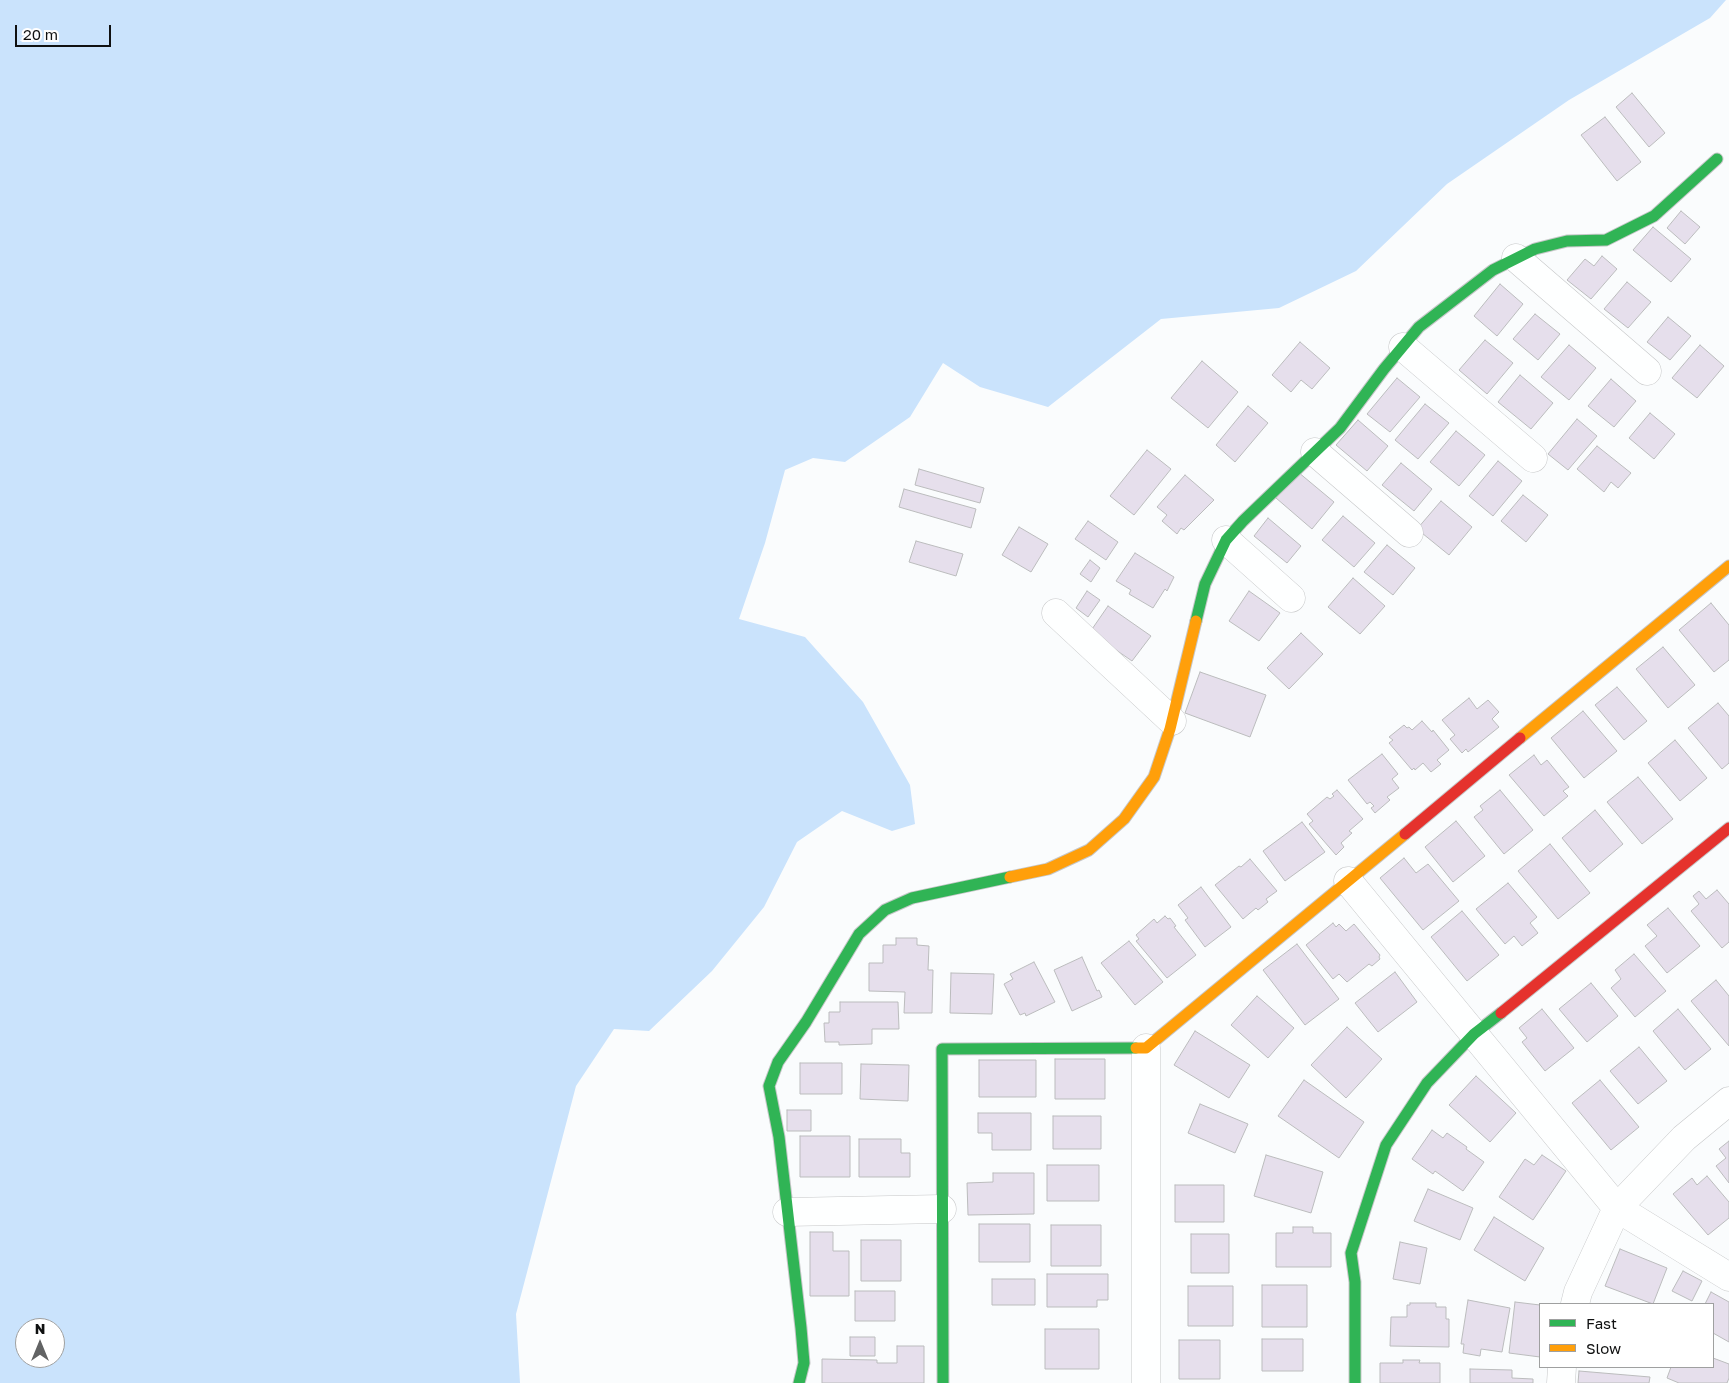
<!DOCTYPE html>
<html>
<head>
<meta charset="utf-8">
<style>
  body { margin:0 }
  #map { position:relative; width:1729px; height:1383px; overflow:hidden; background:#fafcfd; font-family:"Golos Text",sans-serif }
  canvas { display:block }
  .legend { position:absolute; left:1539px; top:1303px; width:175px; height:65px; box-sizing:border-box; background:#fff; border:1px solid #9fa0a0; margin:0; padding:6px 9px; list-style:none; font-size:15px; color:#101111 }
  .legend li { display:flex; align-items:center; gap:10px; height:25px }
  .legend b { width:25px; border:1px solid #9fa0a0 }
  .north { position:absolute; left:15px; top:1318px; width:50px; height:50px; box-sizing:border-box; background:#fff; border:1px solid #9fa0a0; border-radius:50%; rotate:0deg; font-size:14px; font-weight:700; line-height:20px; text-align:center; color:#101111 }
  .north::after { content:''; display:block; margin:auto; width:18px; height:22px; background:#626364; clip-path:polygon(50% 0,100% 100%,50% 72%,0 100%) }
  .scale { position:absolute; left:15px; top:25px; width:96px; height:22px; box-sizing:border-box; border:2px solid #101111; border-top:0; padding-left:6px; font-size:15px; line-height:18px; white-space:nowrap; color:#101111; -webkit-text-stroke:4px #fff; paint-order:stroke }
</style>
</head>
<body>
<div id="map">
<canvas width="1729" height="1383"></canvas>
<ul class="legend">
<li><b style="height:6px;background:#30b455"></b>Fast</li>
<li><b style="height:6px;background:#ff9f0a"></b>Slow</li>
</ul>
<div class="north">N</div>
<div class="scale">20 m</div>
</div>
<script>
const g = document.querySelector('canvas').getContext('2d');
g.lineJoin = 'round';
function paint(path, color) {
  g.fillStyle = color;
  g.fill(path, 'evenodd');
}
function shape(rows) {
  const path = new Path2D();
  for (const r of rows) {
    path.moveTo(r[0], r[1]);
    for (let i = 2; i < r.length; i += 2) path.lineTo(r[i], r[i + 1]);
  }
  return path;
}
function stroke(path, color, width, dash) {
  g.strokeStyle = color;
  g.lineWidth = width;
  g.lineCap = dash ? 'butt' : 'round';
  g.setLineDash(dash || []);
  g.stroke(path);
}
paint(shape([
  [0,0,1726,0,1710,18,1569,100,1447,184,1356,271,1279,308,1161,319,1048,407,980,387,943,363,910,417,845,462,813,458,785,470,765,543,739,619,805,637,863,702,910,785,915,824,892,831,842,811,797,842,764,907,712,971,649,1031,614,1029,576,1086,516,1314,520,1383,0,1383],
  [25,1328,55,1328,55,1358,25,1358]
]), '#cae3fc');
const building = shape([
  [1632,93,1665,133,1649,147,1616,107,1632,93],
  [1605,117,1641,162,1617,181,1581,135,1605,117],
  [1681,211,1700,227,1685,244,1667,228,1681,211],
  [1653,227,1691,259,1671,282,1633,250,1653,227],
  [1602,256,1617,269,1591,299,1567,280,1585,259,1594,266,1602,256],
  [1627,282,1651,302,1628,328,1604,309,1627,282],
  [1500,284,1523,304,1497,336,1474,316,1500,284],
  [1535,314,1560,334,1538,360,1513,339,1535,314],
  [1668,317,1691,336,1670,360,1647,342,1668,317],
  [1485,340,1513,363,1487,394,1459,370,1485,340],
  [1300,342,1330,368,1312,389,1301,380,1291,392,1272,375,1300,342],
  [1569,345,1596,368,1569,400,1541,377,1569,345],
  [1700,345,1724,366,1697,398,1672,378,1700,345],
  [1202,361,1238,392,1208,428,1171,398,1202,361],
  [1520,375,1553,403,1531,429,1498,402,1520,375],
  [1397,378,1420,397,1390,432,1367,414,1397,378],
  [1611,379,1636,401,1614,427,1588,406,1611,379],
  [1425,404,1449,423,1418,459,1395,440,1425,404],
  [1248,406,1268,423,1235,462,1216,445,1248,406],
  [1650,413,1675,434,1654,459,1629,438,1650,413],
  [1577,419,1597,436,1568,470,1548,454,1577,419],
  [1358,420,1388,446,1367,471,1336,445,1358,420],
  [1456,431,1485,455,1459,486,1430,462,1456,431],
  [1597,446,1631,473,1618,488,1611,482,1604,492,1577,469,1597,446],
  [1147,450,1171,469,1134,515,1110,496,1147,450],
  [1498,461,1522,481,1493,516,1469,496,1498,461],
  [1401,463,1432,489,1414,511,1382,485,1401,463],
  [919,469,984,488,980,503,915,485,919,469],
  [1298,472,1334,502,1312,529,1276,498,1298,472],
  [1185,475,1214,500,1184,530,1181,528,1177,534,1162,521,1167,515,1157,507,1185,475],
  [904,489,976,509,971,528,899,507,904,489],
  [1523,495,1548,515,1526,542,1501,521,1523,495],
  [1441,501,1472,527,1449,555,1417,529,1441,501],
  [1343,516,1375,543,1354,567,1322,540,1343,516],
  [1268,518,1301,546,1287,563,1254,536,1268,518],
  [1088,521,1118,542,1106,560,1075,539,1088,521],
  [1019,527,1048,544,1031,572,1002,555,1019,527],
  [916,541,963,554,956,576,909,562,916,541],
  [1387,545,1415,568,1393,595,1364,572,1387,545],
  [1135,553,1174,577,1167,591,1165,589,1153,608,1129,594,1131,590,1116,581,1135,553],
  [1090,560,1100,568,1091,582,1080,574,1090,560],
  [1353,578,1385,606,1360,634,1328,607,1353,578],
  [1087,591,1100,600,1088,617,1076,608,1087,591],
  [1249,591,1280,613,1259,641,1229,621,1249,591],
  [1711,603,1729,625,1729,660,1714,672,1679,630,1711,603],
  [1108,606,1151,636,1132,661,1090,632,1108,606],
  [1301,633,1323,654,1289,689,1267,668,1301,633],
  [1663,647,1695,685,1668,708,1636,669,1663,647],
  [1200,672,1266,695,1250,737,1185,713,1200,672],
  [1617,687,1647,721,1624,740,1595,705,1617,687],
  [1469,698,1477,709,1488,700,1499,712,1492,719,1499,727,1468,752,1466,749,1462,753,1450,739,1455,735,1442,720,1469,698],
  [1718,703,1729,716,1729,763,1722,769,1688,728,1718,703],
  [1583,711,1617,751,1584,778,1551,738,1583,711],
  [1422,721,1432,732,1433,730,1449,750,1437,760,1441,764,1431,772,1423,763,1415,770,1414,768,1412,770,1389,743,1393,740,1389,737,1404,725,1407,728,1409,727,1412,730,1422,721],
  [1675,740,1707,778,1680,801,1648,763,1675,740],
  [1382,754,1398,774,1392,779,1399,788,1387,797,1390,800,1375,813,1371,808,1374,806,1370,802,1367,804,1348,780,1382,754],
  [1534,755,1541,765,1547,760,1569,787,1563,791,1568,796,1544,816,1509,775,1534,755],
  [1638,777,1673,819,1642,844,1607,802,1638,777],
  [1337,790,1363,819,1349,831,1352,833,1341,843,1344,847,1336,855,1309,824,1313,821,1307,814,1327,797,1330,799,1334,796,1332,794,1337,790],
  [1500,790,1533,830,1504,854,1474,817,1483,810,1480,806,1500,790],
  [1595,810,1623,844,1590,872,1562,838,1595,810],
  [1456,821,1485,856,1453,882,1425,847,1456,821],
  [1302,822,1325,852,1285,881,1263,851,1302,822],
  [1550,844,1590,893,1558,919,1518,871,1550,844],
  [1404,858,1416,873,1428,864,1459,901,1423,930,1380,878,1404,858],
  [1250,859,1277,891,1266,899,1268,902,1258,910,1256,908,1243,919,1215,885,1239,866,1241,867,1250,859],
  [1508,883,1537,917,1530,923,1538,933,1522,946,1514,936,1505,944,1476,909,1508,883],
  [1201,887,1231,927,1205,947,1185,920,1188,918,1178,905,1201,887],
  [1717,890,1729,904,1729,942,1722,948,1691,911,1699,904,1693,896,1699,891,1706,899,1717,890],
  [1668,908,1700,946,1667,973,1645,946,1657,936,1647,925,1668,908],
  [1462,911,1499,955,1467,981,1431,937,1462,911],
  [1165,916,1168,919,1170,918,1176,926,1174,927,1196,955,1167,978,1136,941,1139,939,1136,935,1154,919,1157,923,1165,916],
  [1333,923,1336,927,1339,924,1346,931,1354,924,1380,955,1379,957,1380,959,1372,966,1369,964,1347,982,1339,974,1333,979,1306,945,1333,923],
  [896,938,917,938,917,945,929,946,928,970,933,970,932,1013,904,1013,905,992,869,991,869,963,883,963,883,945,896,945,896,938],
  [1129,941,1163,982,1135,1005,1101,963,1129,941],
  [1297,944,1339,999,1305,1025,1263,970,1297,944],
  [1634,954,1666,991,1635,1017,1611,988,1621,979,1615,970,1634,954],
  [1082,957,1097,991,1099,990,1102,997,1072,1011,1054,970,1082,957],
  [1034,962,1055,1002,1026,1016,1025,1013,1020,1015,1004,984,1013,979,1010,974,1034,962],
  [1395,972,1417,1002,1378,1032,1355,1003,1395,972],
  [951,973,994,974,992,1014,950,1013,951,973],
  [1716,980,1729,996,1729,1046,1691,1001,1716,980],
  [1591,983,1618,1016,1587,1042,1559,1009,1591,983],
  [1257,996,1294,1028,1268,1058,1231,1025,1257,996],
  [840,1002,898,1002,899,1029,872,1029,872,1044,839,1045,839,1042,825,1042,824,1023,829,1023,829,1012,840,1012,840,1002],
  [1542,1009,1574,1048,1545,1071,1522,1042,1527,1038,1519,1028,1542,1009],
  [1678,1009,1711,1049,1685,1070,1653,1031,1678,1009],
  [1347,1027,1382,1059,1346,1098,1311,1065,1347,1027],
  [1195,1031,1250,1065,1229,1098,1174,1065,1195,1031],
  [1639,1047,1667,1081,1638,1104,1610,1071,1639,1047],
  [1055,1059,1105,1059,1105,1099,1055,1099,1055,1059],
  [979,1060,1036,1060,1036,1097,979,1097,979,1060],
  [800,1063,842,1063,842,1094,800,1094,800,1063],
  [861,1064,909,1065,908,1101,860,1099,861,1064],
  [1476,1076,1516,1113,1490,1142,1449,1105,1476,1076],
  [1304,1080,1364,1122,1339,1158,1278,1116,1304,1080],
  [1600,1080,1639,1127,1611,1150,1572,1103,1600,1080],
  [1200,1104,1248,1124,1235,1153,1188,1133,1200,1104],
  [787,1110,811,1110,811,1131,787,1131,787,1110],
  [978,1113,1031,1113,1031,1150,992,1150,992,1133,978,1133,978,1113],
  [1053,1116,1101,1116,1101,1149,1053,1149,1053,1116],
  [1432,1130,1443,1138,1447,1133,1467,1147,1466,1149,1484,1162,1463,1191,1435,1171,1433,1174,1412,1159,1432,1130],
  [800,1136,850,1136,850,1177,800,1177,800,1136],
  [859,1139,901,1139,901,1153,910,1153,910,1177,859,1177,859,1139],
  [1729,1141,1729,1183,1716,1166,1726,1158,1719,1149,1729,1141],
  [1266,1155,1323,1172,1311,1213,1254,1196,1266,1155],
  [1542,1155,1566,1171,1533,1220,1499,1197,1525,1159,1534,1165,1542,1155],
  [1047,1165,1099,1165,1099,1201,1047,1201,1047,1165],
  [993,1173,1034,1173,1034,1214,968,1215,967,1183,993,1182,993,1173],
  [1707,1176,1729,1202,1729,1218,1708,1235,1673,1194,1692,1178,1697,1185,1707,1176],
  [1175,1185,1224,1185,1224,1222,1175,1222,1175,1185],
  [1428,1189,1473,1208,1460,1240,1414,1221,1428,1189],
  [1494,1217,1544,1248,1525,1281,1474,1250,1494,1217],
  [979,1224,1030,1224,1030,1262,979,1262,979,1224],
  [1051,1225,1101,1225,1101,1266,1051,1266,1051,1225],
  [1293,1227,1313,1227,1313,1233,1331,1233,1331,1267,1276,1267,1276,1233,1293,1233,1293,1227],
  [810,1232,833,1232,833,1251,849,1251,849,1296,810,1296,810,1232],
  [1191,1234,1229,1234,1229,1273,1191,1273,1191,1234],
  [861,1240,901,1240,901,1281,861,1281,861,1240],
  [1400,1242,1427,1248,1420,1284,1393,1279,1400,1242],
  [1620,1249,1667,1268,1653,1304,1605,1286,1620,1249],
  [1683,1271,1702,1281,1692,1301,1672,1291,1683,1271],
  [1047,1274,1108,1274,1108,1300,1097,1300,1097,1307,1047,1307,1047,1274],
  [992,1279,1035,1279,1035,1305,992,1305,992,1279],
  [1262,1285,1307,1285,1307,1327,1262,1327,1262,1285],
  [1188,1286,1233,1286,1233,1326,1188,1326,1188,1286],
  [855,1291,895,1291,895,1321,855,1321,855,1291],
  [1711,1292,1729,1302,1729,1342,1713,1333,1713,1304,1705,1304,1711,1292],
  [1468,1300,1510,1308,1502,1352,1481,1349,1480,1356,1463,1353,1464,1344,1461,1344,1468,1300],
  [1515,1302,1540,1305,1540,1357,1509,1353,1515,1302],
  [1410,1303,1436,1303,1436,1307,1446,1307,1446,1319,1449,1319,1449,1347,1390,1346,1391,1317,1407,1317,1407,1305,1410,1305,1410,1303],
  [1045,1329,1099,1329,1099,1369,1045,1369,1045,1329],
  [850,1337,875,1337,875,1356,850,1356,850,1337],
  [1262,1339,1303,1339,1303,1371,1262,1371,1262,1339],
  [1179,1340,1220,1340,1220,1379,1179,1379,1179,1340],
  [897,1346,924,1346,924,1383,822,1383,822,1359,877,1360,877,1363,897,1363,897,1346],
  [1713,1358,1729,1364,1729,1378,1727,1383,1679,1383,1667,1378,1671,1367,1713,1367,1713,1358],
  [1403,1360,1420,1360,1419,1363,1440,1363,1440,1383,1380,1383,1380,1363,1403,1363,1403,1360],
  [1470,1369,1512,1370,1512,1378,1533,1379,1533,1383,1470,1383,1470,1369],
  [1579,1371,1650,1377,1649,1383,1578,1383,1579,1371]
]);
paint(building, '#e6dfec');
stroke(building, '#bbbcbd', 1);
const street = shape([
  [1516,258,1647,371],
  [1403,347,1533,458],
  [1315,452,1409,533],
  [1226,540,1291,598],
  [1056,613,1172,721],
  [1348,881,1617,1208,1729,1277],
  [787,1212,942,1209],
  [1575,1304,1578,1292,1617,1208,1684,1138,1729,1101],
  [1146,1383,1146,1048],
  [1561,1383,1562,1367]
]);
const fast = shape([
  [1196,621,1205,584,1226,540,1243,521,1340,428,1384,369,1419,327,1493,270,1535,249,1567,241,1606,240,1654,216,1717,159],
  [799,1383,804,1363,801,1328,779,1137,769,1086,778,1062,806,1022,859,934,885,910,912,898,1010,877],
  [943,1383,942,1049,1136,1048],
  [1355,1383,1355,1282,1351,1253,1386,1145,1427,1083,1474,1034,1501,1013]
]);
const slow = shape([
  [1520,738,1729,566],
  [1010,877,1048,869,1089,850,1124,819,1154,777,1170,729,1196,621],
  [1136,1048,1146,1048,1405,834]
]);
const jam = shape([
  [1405,834,1520,738],
  [1501,1013,1729,828]
]);
stroke(street, '#c6c7c8', 29);
stroke(fast, '#c6c7c8', 13);
stroke(slow, '#c6c7c8', 13);
stroke(jam, '#c6c7c8', 13);
stroke(street, '#feffff', 28);
stroke(fast, '#30b455', 11);
stroke(slow, '#ff9f0a', 11);
stroke(jam, '#e5322d', 11);
</script>
</body>
</html>
